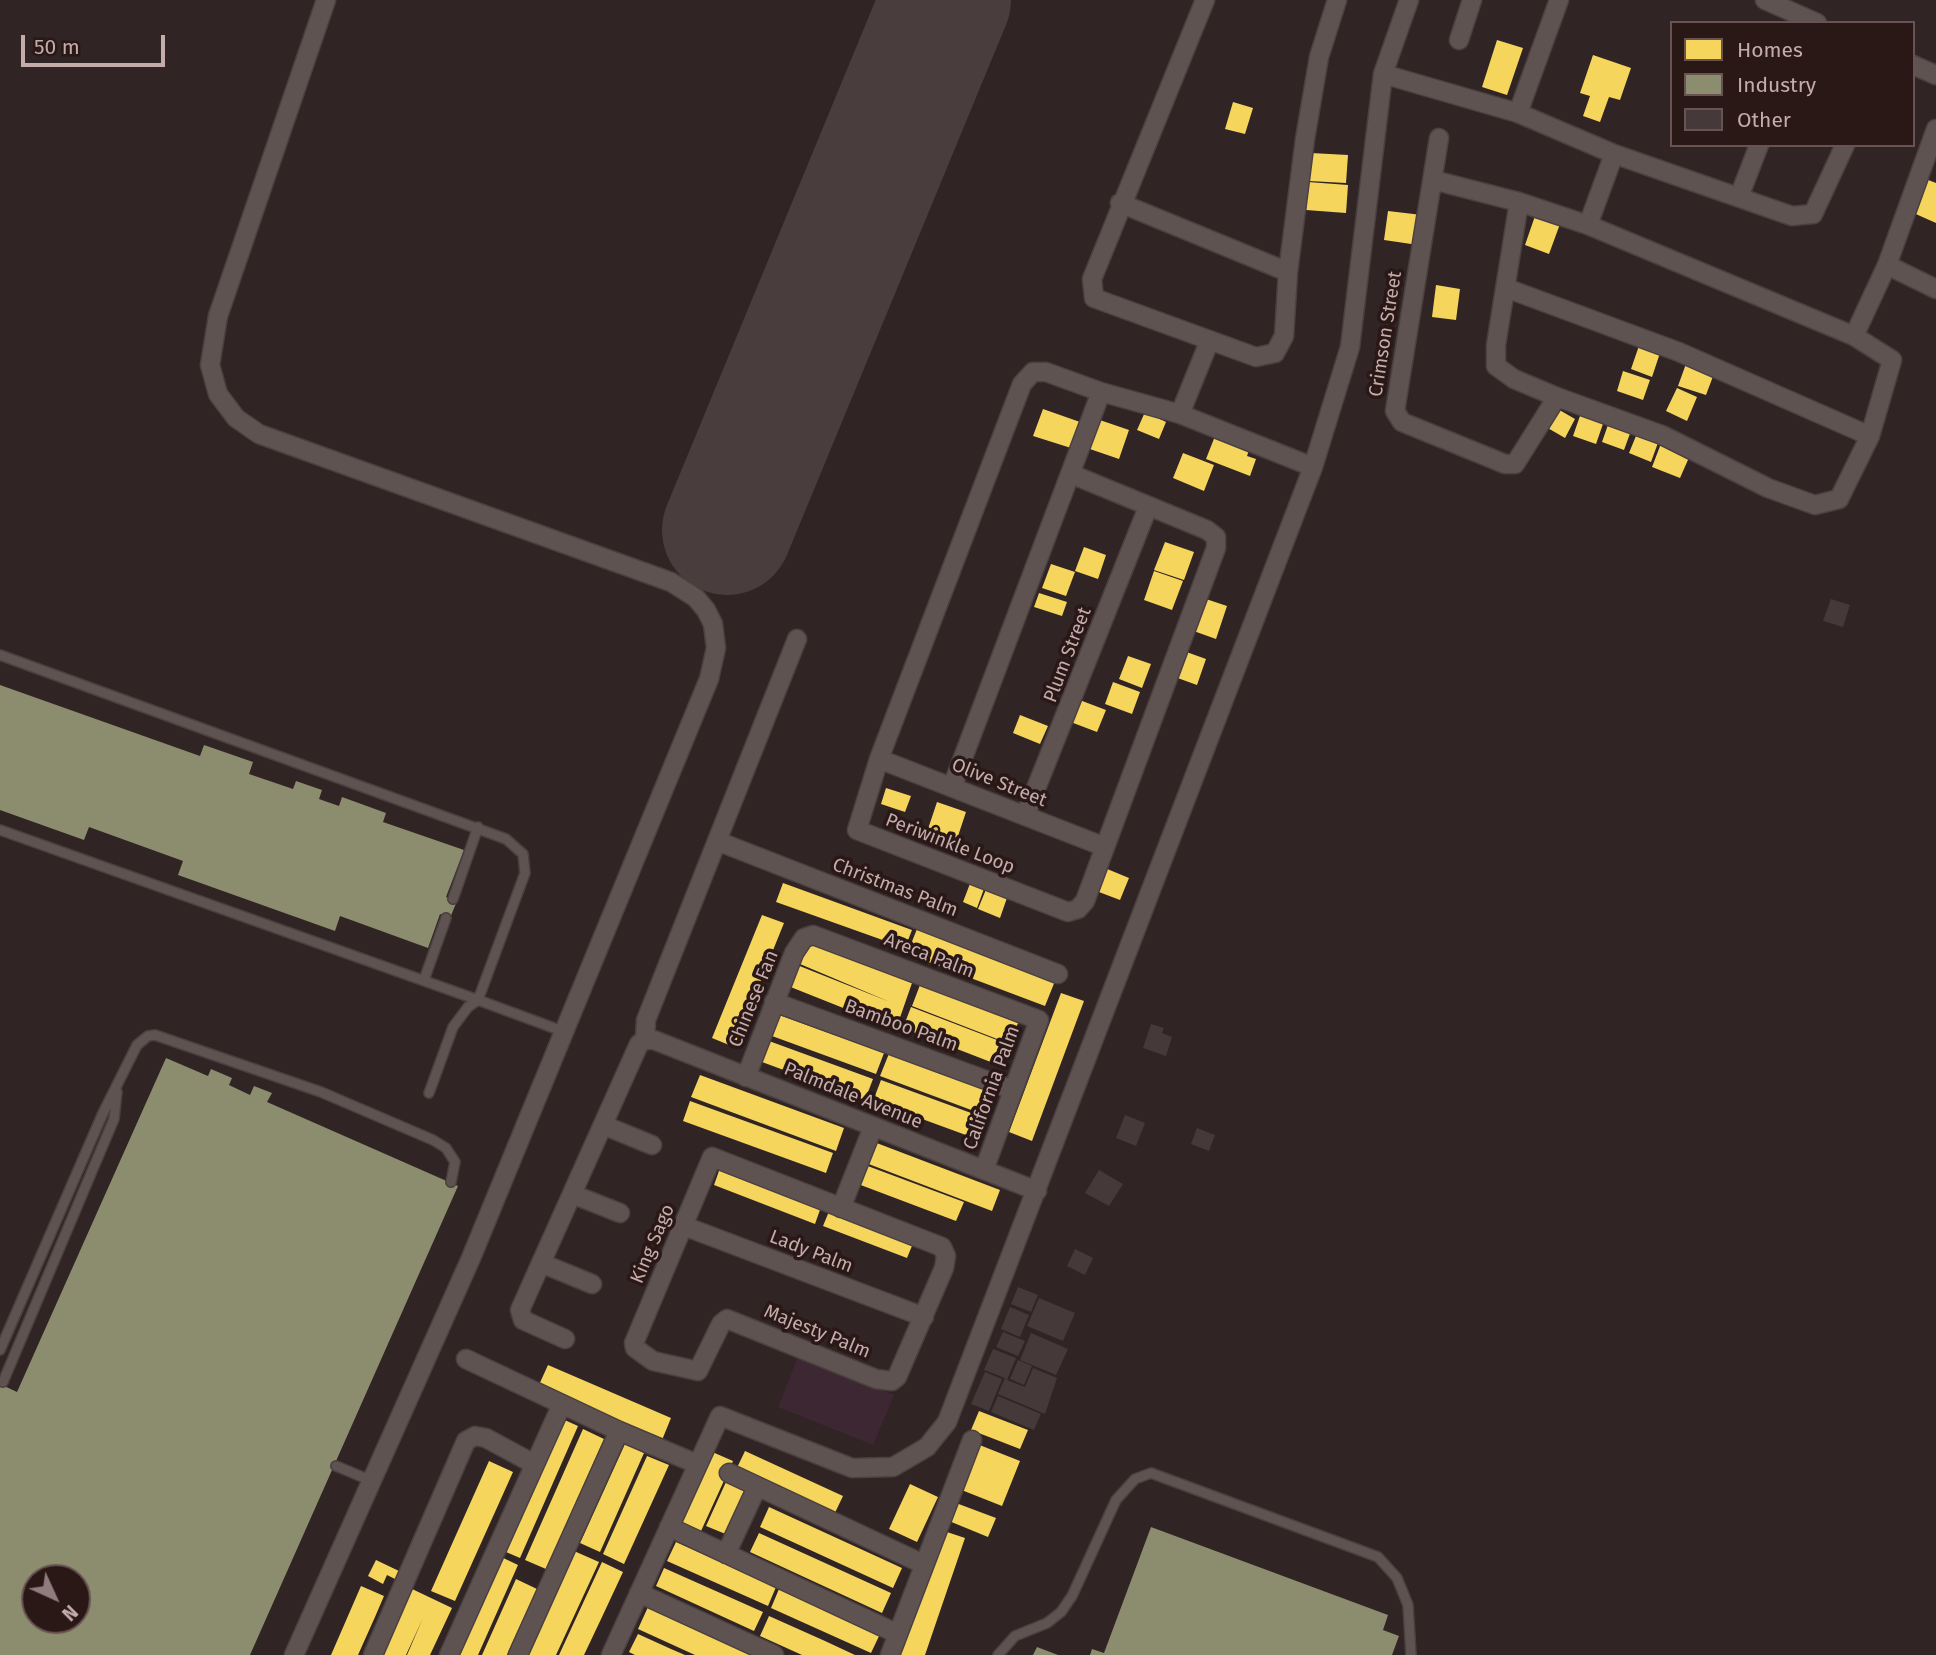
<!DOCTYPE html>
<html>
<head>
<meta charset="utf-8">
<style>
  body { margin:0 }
  #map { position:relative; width:1936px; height:1655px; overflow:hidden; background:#302424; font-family:"Fira Sans",sans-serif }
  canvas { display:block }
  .legend { position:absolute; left:1670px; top:21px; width:245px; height:126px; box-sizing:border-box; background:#2a1817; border:2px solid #685352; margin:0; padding:9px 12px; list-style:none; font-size:21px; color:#c4acab }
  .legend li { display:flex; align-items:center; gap:14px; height:35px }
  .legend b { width:35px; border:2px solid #685352 }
  .north { position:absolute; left:21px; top:1564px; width:70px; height:70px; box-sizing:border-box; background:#2a1817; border:2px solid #685352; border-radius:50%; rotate:135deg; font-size:19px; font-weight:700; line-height:28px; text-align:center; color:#c4acab }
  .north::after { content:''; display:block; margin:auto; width:24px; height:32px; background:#907c7c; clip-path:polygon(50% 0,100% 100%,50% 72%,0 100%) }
  .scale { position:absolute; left:21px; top:35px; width:144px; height:32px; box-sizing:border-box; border:4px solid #c4acab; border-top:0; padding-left:9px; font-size:21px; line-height:24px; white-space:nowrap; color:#c4acab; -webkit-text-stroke:5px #2a1817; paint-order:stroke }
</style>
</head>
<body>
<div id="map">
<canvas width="1936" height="1655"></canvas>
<ul class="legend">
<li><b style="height:19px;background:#f6d55c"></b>Homes</li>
<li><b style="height:19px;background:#8c8c6e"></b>Industry</li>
<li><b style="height:19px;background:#463939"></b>Other</li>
</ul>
<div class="north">N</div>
<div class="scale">50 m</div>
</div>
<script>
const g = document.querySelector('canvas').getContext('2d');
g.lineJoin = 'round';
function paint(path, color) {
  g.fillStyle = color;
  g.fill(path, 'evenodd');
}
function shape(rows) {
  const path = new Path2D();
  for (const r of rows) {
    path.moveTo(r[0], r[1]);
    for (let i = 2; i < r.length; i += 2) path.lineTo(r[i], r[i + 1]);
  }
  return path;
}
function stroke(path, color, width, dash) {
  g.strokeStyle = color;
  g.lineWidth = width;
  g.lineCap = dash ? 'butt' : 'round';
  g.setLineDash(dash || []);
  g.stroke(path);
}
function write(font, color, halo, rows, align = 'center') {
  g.font = font + ' "Fira Sans",sans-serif';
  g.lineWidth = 7;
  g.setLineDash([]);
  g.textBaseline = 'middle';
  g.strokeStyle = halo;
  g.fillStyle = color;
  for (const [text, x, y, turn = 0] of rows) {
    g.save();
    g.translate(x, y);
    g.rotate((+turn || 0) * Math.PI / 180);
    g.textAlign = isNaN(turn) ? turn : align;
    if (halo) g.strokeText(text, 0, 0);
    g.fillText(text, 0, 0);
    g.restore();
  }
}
paint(shape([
  [798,1357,894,1395,873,1445,778,1407]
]), '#3d2733');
paint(shape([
  [1497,40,1523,48,1507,95,1482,87],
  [1593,55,1631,68,1620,100,1609,97,1600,122,1583,116,1590,96,1580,93],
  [1233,102,1253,108,1245,134,1225,129],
  [1311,153,1348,155,1346,183,1309,181],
  [1923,178,1936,183,1936,223,1909,211],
  [1308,182,1348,185,1346,213,1306,210],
  [1388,211,1422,215,1418,245,1384,240],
  [1535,216,1560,224,1549,254,1525,245],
  [1436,285,1460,289,1456,320,1432,317],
  [1641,340,1662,347,1652,377,1631,369],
  [1687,361,1715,371,1706,395,1678,386],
  [1623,371,1650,380,1643,400,1617,391],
  [1677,388,1697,397,1687,421,1666,411],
  [1556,408,1575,419,1565,438,1546,427],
  [1043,409,1080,422,1071,448,1033,436],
  [1145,412,1166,422,1159,439,1137,430],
  [1581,413,1604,421,1596,444,1573,436],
  [1094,418,1129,430,1119,459,1084,447],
  [1610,419,1632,428,1624,450,1602,442],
  [1217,431,1249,450,1247,456,1256,459,1250,476,1206,459],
  [1638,431,1659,440,1651,462,1629,453],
  [1662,441,1691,453,1680,478,1652,467],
  [1183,453,1214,465,1204,491,1173,478],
  [1165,542,1194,552,1184,580,1154,570],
  [1084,547,1106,555,1098,579,1075,571],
  [1051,564,1075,572,1066,596,1042,588],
  [1154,571,1183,581,1172,610,1144,600],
  [1039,593,1067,602,1062,616,1034,607],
  [1200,597,1227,606,1216,639,1188,629],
  [1181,650,1206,659,1197,685,1172,676],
  [1128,656,1151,664,1142,688,1119,679],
  [1113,682,1140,692,1132,714,1105,704],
  [1077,699,1106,710,1097,732,1068,721],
  [1020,715,1048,726,1040,744,1013,733],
  [886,788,911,796,905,812,881,804],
  [937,802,966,812,957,839,928,829],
  [1100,866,1129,878,1120,900,1091,889],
  [971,881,985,886,977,908,963,902],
  [783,883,912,930,905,948,776,902],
  [987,887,1008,895,1000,918,978,909],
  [762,915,784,923,734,1047,712,1038],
  [917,929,1055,981,1045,1006,907,954],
  [810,942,912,983,896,1029,783,984,792,963,890,1002,800,964],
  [920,985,1018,1023,1010,1044,912,1006],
  [1061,993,1084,1001,1032,1141,1009,1132],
  [911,1007,1010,1045,1001,1066,903,1028],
  [779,1015,884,1053,876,1074,772,1036],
  [769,1041,873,1079,865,1100,762,1062],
  [890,1051,992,1088,982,1114,880,1076],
  [700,1075,844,1128,836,1151,691,1097],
  [881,1080,982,1117,974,1138,873,1101],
  [690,1101,833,1153,826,1173,683,1121],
  [874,1142,1000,1190,992,1211,866,1163],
  [865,1165,964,1202,956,1221,858,1184],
  [720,1168,821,1207,815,1224,714,1185],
  [830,1209,914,1241,907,1258,823,1226],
  [548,1365,671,1418,662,1440,538,1387],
  [979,1411,1028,1430,1020,1449,971,1430],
  [558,1417,578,1426,520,1558,499,1549],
  [583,1429,604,1439,546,1569,525,1560],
  [625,1444,644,1453,600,1552,580,1543],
  [977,1444,1020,1461,1002,1506,959,1489],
  [710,1451,733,1461,701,1531,678,1521],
  [745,1451,843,1496,832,1519,734,1474],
  [647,1456,669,1465,624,1564,603,1554],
  [489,1461,513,1472,455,1601,431,1591],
  [726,1482,748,1492,728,1535,706,1526],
  [910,1484,938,1497,917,1542,889,1529],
  [956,1503,996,1518,988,1537,949,1521],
  [769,1507,902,1568,893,1588,760,1527],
  [941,1530,965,1538,925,1655,899,1655],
  [759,1533,891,1593,882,1613,750,1552],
  [676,1542,776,1587,768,1606,667,1561],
  [574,1551,599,1562,556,1655,526,1655],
  [497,1555,518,1565,478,1655,452,1655],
  [376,1560,399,1571,395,1579,387,1575,383,1584,368,1576],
  [602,1562,623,1572,602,1617,584,1655,559,1655],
  [664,1568,763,1612,754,1631,656,1586],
  [516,1579,537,1589,513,1641,507,1655,482,1655],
  [361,1586,384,1596,375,1617,358,1655,331,1655],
  [410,1588,452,1608,430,1655,407,1655,423,1618,406,1655,378,1655],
  [779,1589,880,1634,871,1653,771,1608],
  [648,1607,751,1653,750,1655,695,1655,638,1629],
  [769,1616,825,1641,855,1655,802,1655,760,1636],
  [638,1634,671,1649,685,1655,635,1655,629,1652]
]), '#f6d55c');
paint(shape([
  [0,685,200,756,204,745,253,762,249,774,293,789,296,781,322,790,319,799,339,806,342,797,386,813,383,822,464,850,446,897,457,901,450,918,440,914,428,948,340,916,335,931,178,875,183,861,89,827,84,840,0,810],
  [166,1058,208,1076,211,1069,232,1078,229,1085,250,1095,254,1086,272,1093,267,1102,458,1186,250,1655,0,1655,0,1384,17,1392],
  [35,1578,77,1578,77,1620,35,1620],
  [1151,1527,1388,1615,1383,1630,1399,1636,1392,1655,1090,1655,1092,1649,1104,1653],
  [1037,1647,1058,1655,1033,1655]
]), '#8c8c6e');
stroke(shape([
  [727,530,946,0]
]), '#493e3d', 130);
paint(shape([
  [1831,599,1850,605,1843,627,1823,621],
  [1151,1024,1164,1028,1162,1033,1172,1037,1166,1056,1143,1048],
  [1125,1115,1145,1123,1136,1146,1116,1138],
  [1197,1128,1215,1135,1209,1151,1191,1144],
  [1099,1170,1123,1184,1109,1206,1085,1193],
  [1075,1249,1093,1258,1085,1275,1067,1266],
  [1018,1287,1038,1295,1031,1312,1011,1304],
  [1039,1298,1075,1313,1063,1341,1027,1326],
  [1010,1307,1029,1315,1020,1337,1001,1329],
  [1003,1332,1025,1341,1018,1356,996,1347],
  [1031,1333,1068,1349,1056,1375,1020,1360],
  [993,1349,1016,1358,1007,1380,1025,1387,1033,1368,1057,1378,1045,1414,998,1394,1005,1378,984,1370],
  [1018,1360,1032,1366,1024,1385,1010,1379],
  [985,1372,1002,1379,989,1411,971,1404],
  [998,1396,1041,1414,1034,1430,991,1412]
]), '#463939');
const service = shape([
  [0,655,506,839,523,854,525,873,478,1000,0,830],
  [453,899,478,827],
  [424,980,446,918],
  [429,1093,453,1027,468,1007,478,1000,562,1031],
  [0,1350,103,1113,137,1045,148,1036,155,1035,321,1092,433,1140,446,1148,455,1162,451,1182],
  [3,1382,114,1119,117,1092],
  [336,1466,372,1481],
  [998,1655,1015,1636,1047,1623,1061,1612,1072,1596,1116,1500,1135,1479,1151,1473,1378,1557,1397,1578,1408,1605,1411,1655]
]);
const minor = shape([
  [1205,0,1092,279,1094,298,1256,357,1275,353,1284,336,1288,272,1305,139,1319,57,1337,0],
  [1765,0,1817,23],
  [1459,40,1472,0],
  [1913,65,1936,75],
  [1383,74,1518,113,1614,154,1792,216,1813,214,1845,145],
  [1518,113,1559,0],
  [1439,138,1395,411,1402,422,1505,464,1515,464,1557,397],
  [1433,180,1519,202],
  [1739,197,1759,145],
  [1519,202,1588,225,1854,336,1892,360,1870,436,1839,499,1815,505,1768,488,1662,435,1557,397,1514,379,1496,366,1496,345,1519,202],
  [1120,203,1288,272],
  [1588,225,1614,154],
  [1887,265,1936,289],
  [1506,288,1679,352,1870,436],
  [1854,336,1887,265,1936,129],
  [1180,414,1209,342],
  [1071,474,1207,530,1216,537,1216,548,1085,901,1078,909,1068,912,857,830,879,759,1022,384,1033,372,1046,372,1101,392,1180,414,1313,467],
  [879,759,1105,847],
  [952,787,1101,392],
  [1025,816,1148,507],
  [717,841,1058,974],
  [774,1002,1013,1090],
  [645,1040,646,1020,797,639],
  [746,1077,794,953,804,938,813,935,1039,1020,984,1170],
  [603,1125,652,1145],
  [712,1157,942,1247,946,1256,944,1268,897,1377,892,1381,876,1379,727,1319,721,1324,698,1371,653,1361,635,1348,634,1343,712,1157],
  [572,1194,620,1213],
  [841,1208,873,1127],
  [684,1226,924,1317],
  [541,1263,592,1284],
  [565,1339,523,1320,520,1310,639,1044,645,1040,654,1040,1037,1191],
  [466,1359,619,1431,697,1464],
  [729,1473,923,1564],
  [669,1527,898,1634],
  [726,1554,757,1487],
  [639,1593,774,1655],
  [294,1655,471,1258,709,679,716,648,713,624,706,610,696,598,671,582,259,434,236,418,218,394,210,365,218,316,326,0],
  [373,1655,466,1441,475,1436,486,1438,534,1464],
  [449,1655,562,1404],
  [518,1655,619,1431],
  [611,1655,720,1416,852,1468,893,1467,927,1447,947,1422,1313,467,1350,347,1383,74,1409,0],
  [890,1655,972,1440]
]);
stroke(service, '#4b4040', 12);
stroke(minor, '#4b4040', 21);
stroke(service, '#5f5352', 9);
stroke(minor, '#5f5352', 18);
write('19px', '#c4acab', '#2a1817', [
  ["Crimson Street",1386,334,-81],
  ["Plum Street",1068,655,-69],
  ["Olive Street",999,783,22],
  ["Periwinkle Loop",950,844,21],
  ["Christmas Palm",895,888,21],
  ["Areca Palm",929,956,21],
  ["Chinese Fan",754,999,-68],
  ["Bamboo Palm",901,1026,20],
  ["California Palm",992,1088,-70],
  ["Palmdale Avenue",853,1096,22],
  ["King Sago",653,1244,-67],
  ["Lady Palm",811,1252,21],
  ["Majesty Palm",817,1332,22]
]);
</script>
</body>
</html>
